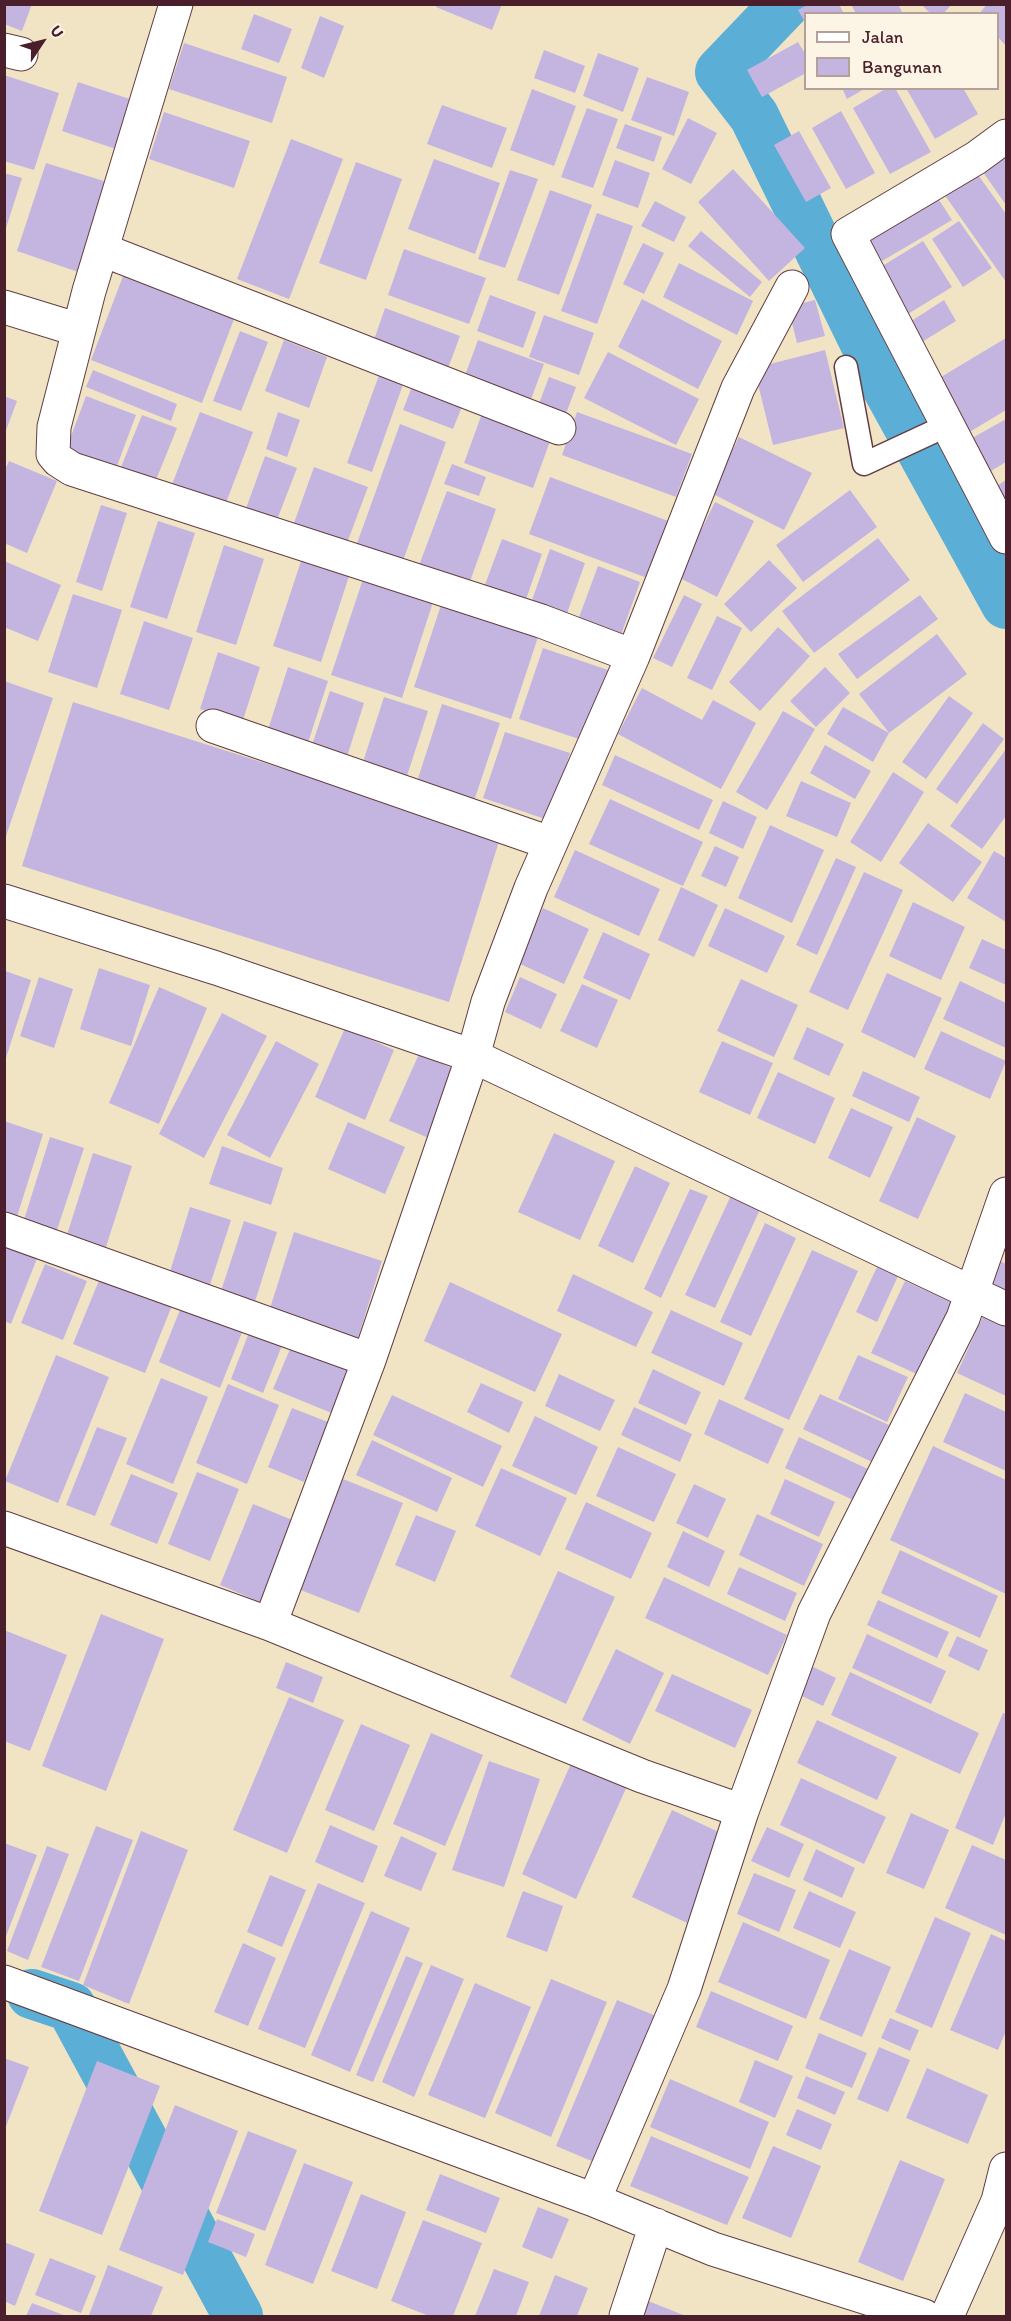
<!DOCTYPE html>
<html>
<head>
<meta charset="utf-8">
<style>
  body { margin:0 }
  #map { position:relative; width:1011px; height:2321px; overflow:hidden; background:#f0e4c5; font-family:Itim,sans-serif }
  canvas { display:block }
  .frame { position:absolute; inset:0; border:6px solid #4a1f2b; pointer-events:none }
  .legend { position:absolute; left:804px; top:12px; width:195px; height:78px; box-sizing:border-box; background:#fcf5e5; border:2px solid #b59f9b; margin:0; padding:8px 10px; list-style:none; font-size:18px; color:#4a1f2b }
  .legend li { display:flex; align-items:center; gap:12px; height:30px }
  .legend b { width:30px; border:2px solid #b59f9b }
  .north { position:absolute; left:12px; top:12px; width:60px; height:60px; -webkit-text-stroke:4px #fcf5e5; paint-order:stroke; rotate:55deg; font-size:16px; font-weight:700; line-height:24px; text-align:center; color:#4a1f2b }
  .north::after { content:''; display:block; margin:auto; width:21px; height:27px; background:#4a1f2b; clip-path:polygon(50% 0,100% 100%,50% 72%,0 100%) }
</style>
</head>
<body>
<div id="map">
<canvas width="1011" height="2321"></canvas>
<div class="frame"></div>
<ul class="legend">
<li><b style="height:8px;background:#fff"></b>Jalan</li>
<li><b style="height:16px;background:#c4b5e0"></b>Bangunan</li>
</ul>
<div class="north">U</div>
</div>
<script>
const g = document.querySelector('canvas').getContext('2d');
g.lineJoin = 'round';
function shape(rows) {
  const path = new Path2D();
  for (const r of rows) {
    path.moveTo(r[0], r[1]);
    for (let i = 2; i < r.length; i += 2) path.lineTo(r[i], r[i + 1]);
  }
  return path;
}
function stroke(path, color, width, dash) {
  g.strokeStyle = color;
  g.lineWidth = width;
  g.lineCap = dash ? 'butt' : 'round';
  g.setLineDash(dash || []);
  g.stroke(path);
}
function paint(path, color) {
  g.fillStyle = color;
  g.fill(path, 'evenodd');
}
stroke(shape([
  [785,4,720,72,754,116,885,384,1006,604],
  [32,1994,71,2007,238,2316]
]), '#5baed6', 50);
paint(shape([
  [4,4,32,4,22,31,4,24],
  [437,4,502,4,492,30,436,7],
  [809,4,839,4,844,14,806,14,806,24,798,10],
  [851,4,898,4,903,14,856,14],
  [921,4,952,4,943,14,931,14],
  [987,4,1006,4,1006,46,998,37,998,14,979,14],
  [254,14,292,29,279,63,241,49],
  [320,16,344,26,324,78,301,68],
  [798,42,806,55,806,73,762,97,747,70],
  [184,43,287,77,272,123,169,89],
  [544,50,585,66,575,93,534,78],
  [598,53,639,68,623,112,583,96],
  [4,75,59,93,34,170,4,161],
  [647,77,689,92,674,136,631,120],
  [78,82,145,104,128,153,62,131],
  [842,88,866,88,847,99],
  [887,88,895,88,931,152,890,174,853,108],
  [906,88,963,88,978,114,935,139],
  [532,89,576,106,554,166,510,150],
  [442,105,507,128,492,168,427,144],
  [587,108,618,119,593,188,561,177],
  [841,111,875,173,846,189,812,128],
  [164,112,250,141,234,188,149,159],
  [688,118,717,133,691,184,662,169],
  [625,124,662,137,654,162,616,148],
  [799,131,831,188,806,202,774,145],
  [291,139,343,159,289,299,237,279],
  [1006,145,1006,205,978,165],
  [434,159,500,183,475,254,408,229],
  [615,160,650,173,638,208,602,195],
  [356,162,402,179,366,280,319,263],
  [46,163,110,183,81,273,17,251],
  [971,165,1006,214,1006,282,939,187],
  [733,169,805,248,769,281,698,202],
  [510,170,538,179,505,268,478,259],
  [4,173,22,178,5,231,4,231],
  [550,190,592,205,559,295,517,280],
  [934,192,952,220,882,261,865,233],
  [655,201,686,217,674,242,641,226],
  [597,213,633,226,597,324,561,311],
  [959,221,992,268,963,287,932,239],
  [701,231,762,282,750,297,688,246],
  [923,241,952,287,908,314,879,268],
  [643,243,664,253,644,294,623,284],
  [404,249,486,278,469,324,388,295],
  [679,263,753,301,737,335,663,297],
  [125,271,236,314,202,403,91,360],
  [490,295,536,312,523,348,477,331],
  [642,299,722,341,698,389,618,347],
  [815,300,825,336,797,343,788,307],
  [944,300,956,321,917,345,905,325],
  [385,308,460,336,447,371,373,343],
  [544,315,594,333,579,375,529,357],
  [240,331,268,342,241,411,213,401],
  [1006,338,1006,410,968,433,936,380],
  [284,340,327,357,309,408,265,391],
  [478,340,544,364,529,405,463,381],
  [825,350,844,428,773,445,754,368],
  [608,352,699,399,676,445,584,398],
  [382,367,406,376,372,472,347,463],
  [93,370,177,404,171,421,86,387],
  [549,377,576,387,564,419,537,409],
  [414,381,465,399,453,429,403,410],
  [4,396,17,401,5,433,4,433],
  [86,396,136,415,114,474,64,455],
  [484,408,553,433,533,488,464,463],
  [200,412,253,432,224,508,171,487],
  [278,412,300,420,287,457,266,449],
  [577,412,692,454,676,497,562,455],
  [142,415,177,428,156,480,121,467],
  [1006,419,1006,462,986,474,967,441],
  [400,424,446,442,401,566,355,549],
  [739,437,812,473,784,530,711,493],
  [265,456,297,468,275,525,244,514],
  [9,461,57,481,27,553,4,543,4,472],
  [452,464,486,477,479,496,444,484],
  [314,467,368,487,347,543,294,523],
  [550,477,671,522,650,579,529,534],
  [1006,480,1006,527,986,493],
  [850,490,877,527,803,582,776,545],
  [447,491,496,509,468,587,418,568],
  [715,502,754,521,717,597,678,577],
  [101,505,127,513,102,591,76,582],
  [158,521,195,533,167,619,130,607],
  [878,538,910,580,814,653,782,611],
  [502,539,542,554,524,605,483,590],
  [224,545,264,559,236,645,196,632],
  [305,549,353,564,321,662,273,646],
  [550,549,585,563,566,616,531,603],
  [769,560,797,588,751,632,724,604],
  [4,561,61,585,38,641,4,627],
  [598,566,640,582,621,635,578,620],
  [363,579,433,602,402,698,331,675],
  [73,594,122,610,97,688,48,672],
  [684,595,702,604,672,667,653,658],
  [920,595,938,619,857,679,838,654],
  [442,602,539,634,511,719,414,687],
  [717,616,742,628,712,690,687,678],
  [144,621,193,638,169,710,120,694],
  [778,627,810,656,760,711,729,682],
  [937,634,967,674,889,733,859,694],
  [543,648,608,670,585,741,519,719],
  [218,652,260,667,242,723,200,709],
  [288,667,328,681,305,752,265,739],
  [825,667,850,693,816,727,790,701],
  [4,681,53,698,5,839,4,839],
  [642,688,702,720,713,700,756,723,721,789,618,734],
  [330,691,364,703,344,766,309,754],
  [949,696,973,713,926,779,902,762],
  [384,697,428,711,406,779,362,765],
  [73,702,500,838,449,1002,22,866],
  [442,704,500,723,470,813,413,794],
  [843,707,889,733,873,762,827,734],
  [783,711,815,729,767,810,736,792],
  [983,723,1004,739,957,804,936,789],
  [505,732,570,753,548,820,483,798],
  [825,745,871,771,855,799,810,773],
  [1006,749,1006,816,982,849,950,826],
  [615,755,713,800,699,830,602,785],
  [893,772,924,792,881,862,850,842],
  [801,781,851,803,837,837,786,816],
  [610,799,703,842,683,886,589,844],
  [723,801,757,817,743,849,709,833],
  [928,823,982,862,953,902,899,863],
  [770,825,824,850,792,923,738,898],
  [715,846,739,857,726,887,701,876],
  [575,850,660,889,639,936,554,897],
  [994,851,1006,858,1006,922,967,898],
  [836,858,856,867,817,955,796,945],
  [864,872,903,890,848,1010,809,992],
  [681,887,718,905,694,957,658,940],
  [913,902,965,927,941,980,889,956],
  [543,908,589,929,564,984,518,963],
  [725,908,785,936,767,973,708,946],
  [603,932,650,954,630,1000,583,978],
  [982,939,1006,950,1006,985,969,968],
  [99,968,150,985,131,1046,80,1029],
  [5,971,31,980,5,1061],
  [887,973,942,998,915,1058,861,1032],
  [39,977,73,989,54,1048,20,1036],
  [520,977,557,994,541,1029,505,1012],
  [741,979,798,1005,774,1057,717,1031],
  [960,981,1006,1003,1006,1048,943,1019],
  [582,984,618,1000,597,1048,560,1031],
  [159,987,207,1008,159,1124,109,1103],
  [222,1013,267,1036,204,1158,159,1134],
  [807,1027,844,1044,829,1076,793,1059],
  [345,1028,394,1050,365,1120,315,1097],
  [941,1031,1006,1061,990,1099,924,1069],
  [276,1041,319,1064,270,1158,227,1135],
  [722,1041,773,1063,750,1115,699,1092],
  [419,1054,461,1072,431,1139,389,1121],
  [863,1071,920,1097,909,1122,852,1096],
  [778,1072,835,1098,815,1144,757,1118],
  [851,1108,893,1127,870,1178,828,1158],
  [917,1117,956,1136,918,1219,879,1201],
  [4,1121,43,1134,15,1223,4,1220],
  [348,1122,405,1147,385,1194,328,1169],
  [554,1133,615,1161,580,1240,518,1212],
  [50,1137,84,1148,55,1236,22,1226],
  [222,1146,283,1168,271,1205,209,1184],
  [93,1153,132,1166,103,1256,64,1244],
  [635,1166,670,1183,633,1263,598,1246],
  [690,1189,708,1196,661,1298,644,1289],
  [733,1191,762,1205,715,1308,685,1295],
  [190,1207,231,1220,209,1288,169,1275],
  [244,1221,277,1232,252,1311,218,1300],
  [765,1223,796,1238,751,1336,720,1322],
  [294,1232,382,1261,355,1347,267,1318],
  [4,1242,38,1256,11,1324,4,1321],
  [812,1250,858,1271,789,1420,744,1399],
  [1000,1261,1006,1264,1006,1304,985,1295],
  [45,1264,87,1281,63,1340,21,1323],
  [877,1267,898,1276,877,1322,856,1312],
  [102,1273,173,1303,145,1373,73,1344],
  [573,1274,653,1312,636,1347,557,1311],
  [905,1281,955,1304,921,1376,871,1353],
  [450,1282,562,1334,535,1392,424,1341],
  [184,1300,245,1325,220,1388,159,1362],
  [671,1310,743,1343,724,1386,651,1353],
  [985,1312,1006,1322,1006,1396,957,1373],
  [250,1330,283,1343,263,1393,231,1379],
  [293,1342,353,1367,334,1414,273,1389],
  [56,1355,109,1377,58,1503,5,1481],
  [858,1355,908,1377,887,1422,838,1399],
  [653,1369,701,1392,686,1425,638,1403],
  [559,1374,615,1400,600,1431,545,1406],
  [161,1378,208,1397,173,1484,126,1464],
  [481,1383,523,1402,509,1433,467,1412],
  [228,1384,279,1405,247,1484,196,1463],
  [965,1393,1006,1412,1006,1471,943,1442],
  [820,1394,889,1425,872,1462,803,1429],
  [392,1395,502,1446,483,1487,373,1435],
  [719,1399,784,1429,768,1464,704,1434],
  [634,1407,692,1434,680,1462,621,1435],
  [292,1408,328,1422,304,1482,268,1467],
  [535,1416,598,1447,576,1495,512,1466],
  [97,1427,127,1438,95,1516,66,1505],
  [799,1437,868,1469,853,1500,785,1468],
  [372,1440,452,1478,437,1512,356,1475],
  [933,1446,1006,1480,1006,1594,890,1540],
  [618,1447,676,1474,654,1522,596,1496],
  [501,1468,567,1498,540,1556,475,1526],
  [197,1472,239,1489,210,1561,168,1544],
  [131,1474,178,1493,157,1544,110,1525],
  [343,1479,403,1503,359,1613,298,1589],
  [785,1479,835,1502,819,1537,770,1514],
  [694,1484,726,1499,708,1538,676,1523],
  [586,1502,652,1533,631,1579,565,1549],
  [253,1504,295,1521,262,1603,220,1585],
  [757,1514,823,1544,804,1586,739,1555],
  [416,1515,456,1531,435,1582,395,1565],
  [683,1531,725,1551,709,1587,667,1567],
  [900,1550,998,1596,980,1638,881,1593],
  [739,1567,797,1593,785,1621,727,1594],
  [558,1571,615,1597,566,1704,510,1677],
  [664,1577,787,1635,768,1675,645,1618],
  [878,1600,949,1632,937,1658,867,1625],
  [101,1614,164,1639,106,1791,42,1766],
  [4,1630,67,1655,30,1751,4,1741],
  [867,1634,946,1671,931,1704,852,1668],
  [957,1636,988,1650,979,1671,948,1656],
  [616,1649,664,1673,630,1744,582,1720],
  [286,1662,323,1677,313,1703,276,1688],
  [803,1662,836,1678,823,1706,789,1690],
  [850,1672,979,1733,960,1774,831,1715],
  [672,1674,752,1710,735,1748,655,1711],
  [289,1697,344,1720,287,1853,233,1830],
  [1003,1713,1006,1714,1006,1813,993,1845,955,1828],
  [817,1720,897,1757,877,1800,797,1763],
  [361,1724,410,1745,374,1831,325,1810],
  [431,1733,483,1755,445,1846,393,1824],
  [573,1759,628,1784,576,1899,522,1874],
  [489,1761,540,1779,504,1887,452,1870],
  [801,1778,886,1817,864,1864,780,1825],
  [672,1810,727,1836,687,1923,632,1897],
  [911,1813,949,1830,924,1889,886,1873],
  [330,1825,378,1846,363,1883,315,1862],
  [96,1826,133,1840,79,1981,41,1967],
  [767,1827,804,1844,789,1878,751,1861],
  [141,1831,188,1850,129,2004,83,1985],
  [401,1836,437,1853,421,1891,384,1876],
  [4,1843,37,1855,5,1939,4,1939],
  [972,1845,1006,1860,1006,1935,945,1908],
  [47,1846,69,1854,28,1960,7,1951],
  [816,1849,855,1868,842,1898,803,1880],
  [754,1873,796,1890,779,1932,737,1914],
  [270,1875,306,1890,282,1947,247,1932],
  [318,1883,365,1903,305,2048,258,2029],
  [523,1891,563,1906,547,1952,506,1937],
  [809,1891,856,1912,840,1948,793,1928],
  [371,1911,410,1928,350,2072,311,2055],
  [935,1917,971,1933,932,2028,895,2012],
  [743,1922,830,1960,806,2019,718,1982],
  [991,1934,1006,1941,1006,2031,998,2050,950,2030],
  [243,1943,276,1958,248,2026,214,2012],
  [849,1949,891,1967,862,2037,819,2019],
  [406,1956,423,1963,373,2082,356,2075],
  [431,1965,464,1979,414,2097,382,2082],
  [551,1979,607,2002,551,2137,495,2113],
  [475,1983,531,2007,485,2118,428,2095],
  [711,1991,793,2026,778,2061,696,2027],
  [617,2000,656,2016,594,2162,556,2146],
  [890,2018,919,2030,910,2051,881,2038],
  [819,2033,867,2053,852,2088,805,2068],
  [879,2047,910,2060,888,2112,857,2099],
  [4,2058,29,2067,5,2129,4,2129],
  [755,2060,793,2076,775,2118,739,2102],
  [97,2061,160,2086,102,2235,39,2211],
  [927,2068,988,2095,968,2144,906,2118],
  [806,2076,845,2092,835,2115,797,2098],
  [670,2079,769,2122,750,2169,650,2127],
  [175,2105,238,2131,183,2275,119,2250],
  [797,2109,832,2124,821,2150,786,2135],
  [248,2131,297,2150,265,2231,216,2213],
  [651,2136,749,2177,727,2225,630,2186],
  [773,2146,821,2166,791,2238,742,2218],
  [900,2160,945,2179,903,2281,858,2262],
  [304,2163,353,2182,313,2284,265,2265],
  [440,2174,500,2198,486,2233,426,2210],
  [361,2194,406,2212,377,2289,331,2271],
  [538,2207,569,2219,552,2259,522,2247],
  [217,2219,255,2234,246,2257,208,2242],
  [423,2220,482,2243,453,2316,429,2316,391,2301],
  [4,2242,35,2254,15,2306,4,2301],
  [50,2258,96,2276,81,2313,35,2295],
  [108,2265,163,2287,151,2316,89,2315],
  [494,2269,529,2282,516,2316,475,2316],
  [555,2275,588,2288,577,2316,539,2316],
  [643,2299,686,2316,636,2316],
  [32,2303,66,2316,26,2316]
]), '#c4b5e0');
const lane = shape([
  [846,367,864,464,948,425]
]);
const street = shape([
  [176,4,89,291,54,427,53,454,58,460,72,469,541,621,633,656],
  [4,50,21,54],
  [1006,136,976,158,848,234,1006,537],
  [103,250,559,428],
  [4,307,79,330],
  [213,726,550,843],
  [4,901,216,968,473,1056,1006,1309],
  [4,1229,369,1360],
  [4,1528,270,1624,642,1776,742,1811],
  [270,1624,369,1360,473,1056,488,1002,531,888,633,656,738,388,792,287],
  [4,1982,594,2200,713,2249,924,2316],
  [594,2200,684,1989,742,1811,814,1613,963,1318,1006,1194],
  [626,2316,656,2225],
  [947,2316,998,2201,1006,2169]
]);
stroke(lane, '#633d42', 25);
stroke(street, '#633d42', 35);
stroke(lane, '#fff', 22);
stroke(street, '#fff', 33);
</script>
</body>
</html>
